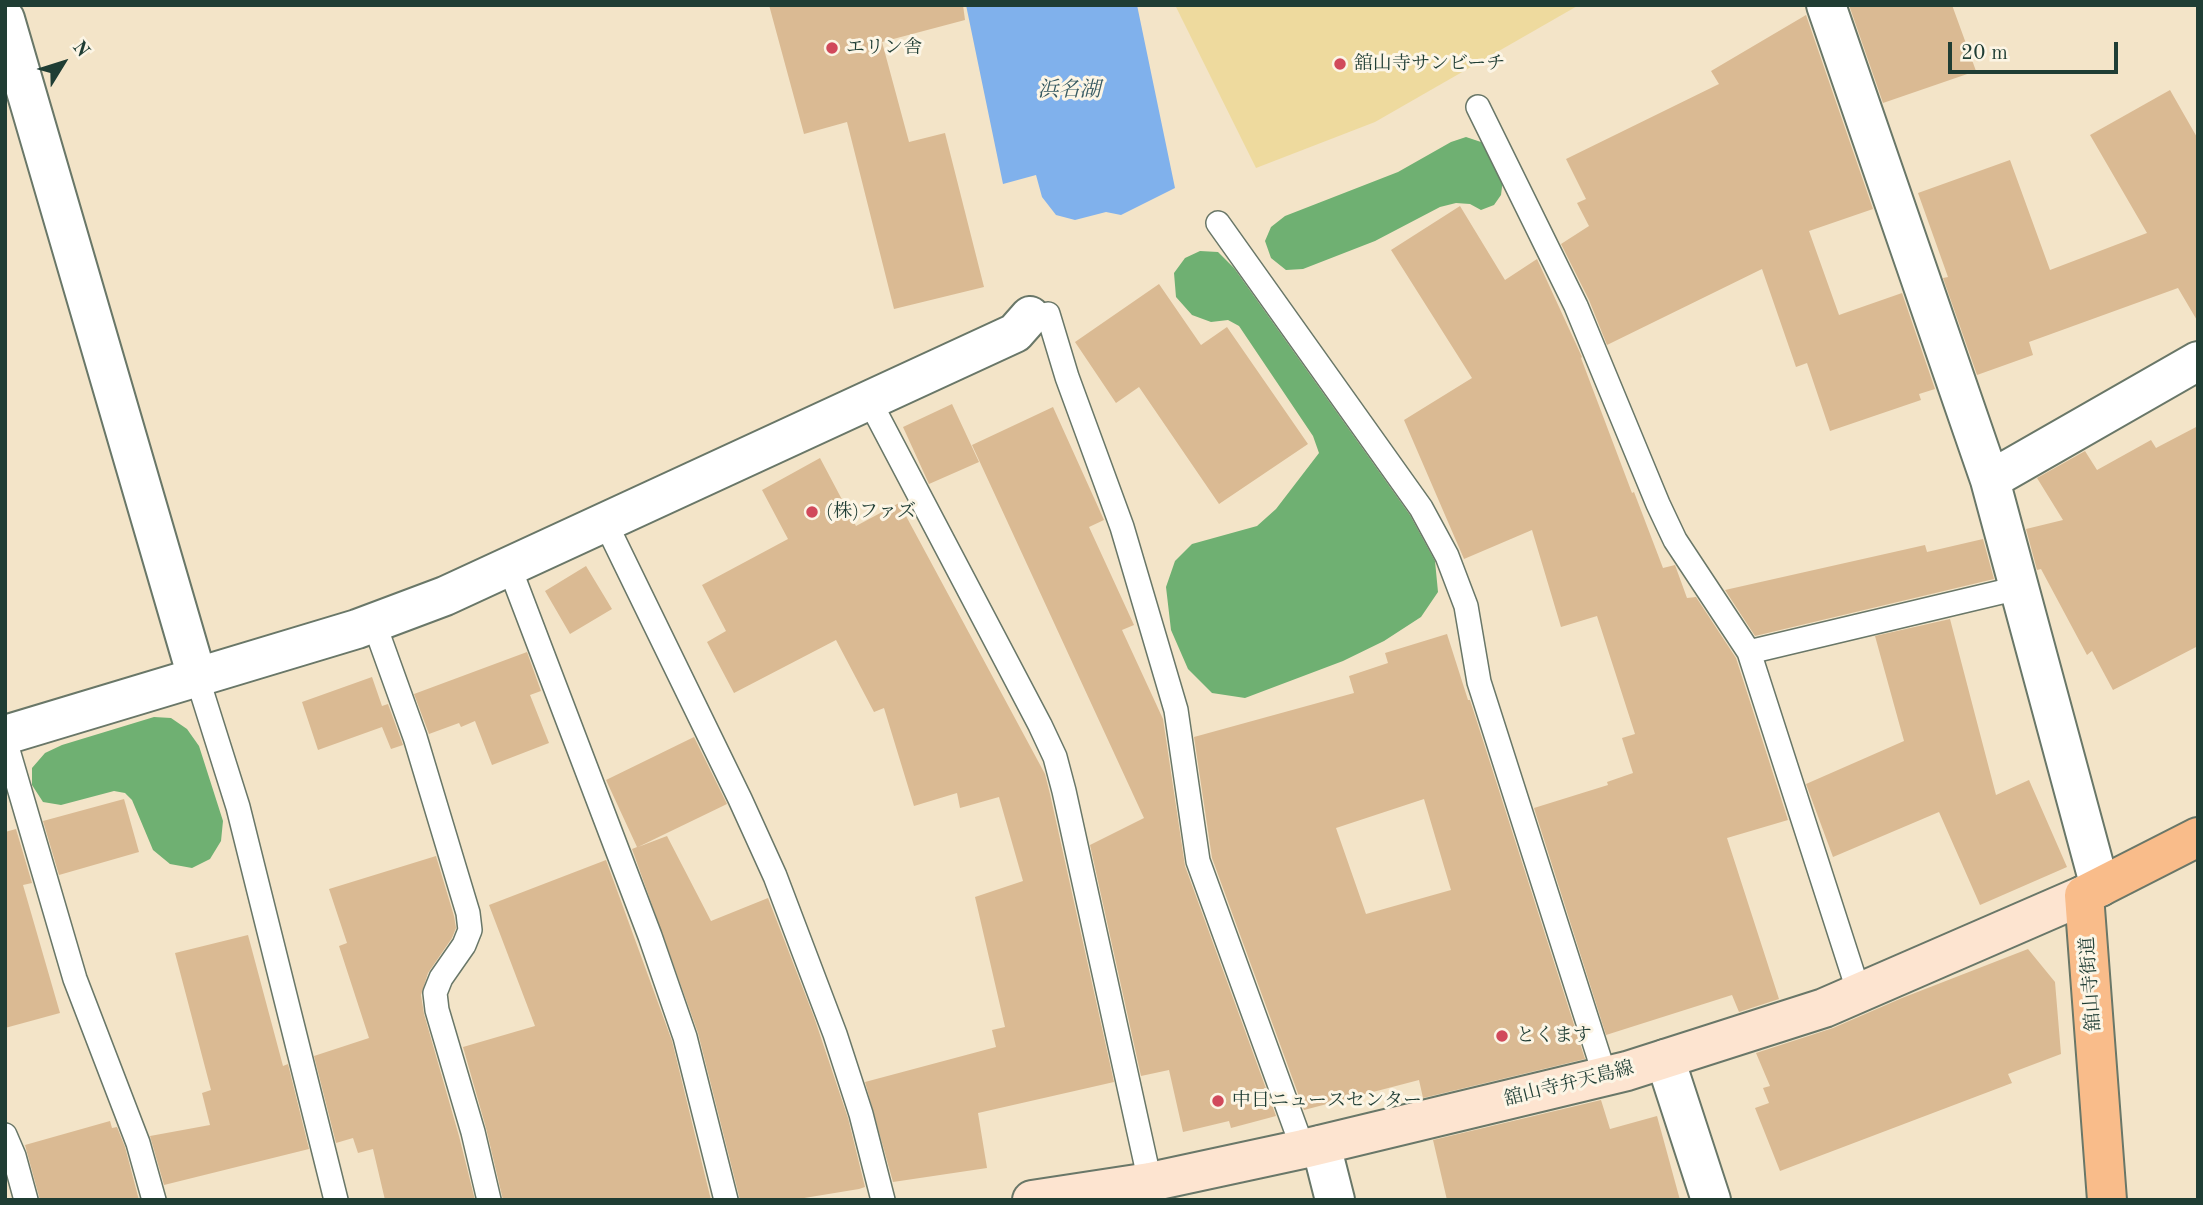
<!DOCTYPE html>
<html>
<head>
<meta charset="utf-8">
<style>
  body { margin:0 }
  #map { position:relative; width:2203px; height:1205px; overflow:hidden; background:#f3e4c8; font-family:"Old Standard TT",serif }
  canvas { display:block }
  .frame { position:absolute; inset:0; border:7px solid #1f3d34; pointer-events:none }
  .north { position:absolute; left:28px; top:28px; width:70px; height:70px; -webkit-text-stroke:5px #fcf5e5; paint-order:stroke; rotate:52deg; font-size:19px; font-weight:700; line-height:28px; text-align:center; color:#1f3d34 }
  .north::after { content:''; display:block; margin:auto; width:24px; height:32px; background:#1f3d34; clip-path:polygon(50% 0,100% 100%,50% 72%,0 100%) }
  .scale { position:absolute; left:1948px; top:42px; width:170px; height:32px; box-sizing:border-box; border:4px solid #1f3d34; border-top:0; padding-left:9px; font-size:21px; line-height:24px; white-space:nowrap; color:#1f3d34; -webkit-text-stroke:5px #fcf5e5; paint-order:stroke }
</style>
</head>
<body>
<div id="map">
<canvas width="2203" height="1205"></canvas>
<div class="frame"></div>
<div class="north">N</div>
<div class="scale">20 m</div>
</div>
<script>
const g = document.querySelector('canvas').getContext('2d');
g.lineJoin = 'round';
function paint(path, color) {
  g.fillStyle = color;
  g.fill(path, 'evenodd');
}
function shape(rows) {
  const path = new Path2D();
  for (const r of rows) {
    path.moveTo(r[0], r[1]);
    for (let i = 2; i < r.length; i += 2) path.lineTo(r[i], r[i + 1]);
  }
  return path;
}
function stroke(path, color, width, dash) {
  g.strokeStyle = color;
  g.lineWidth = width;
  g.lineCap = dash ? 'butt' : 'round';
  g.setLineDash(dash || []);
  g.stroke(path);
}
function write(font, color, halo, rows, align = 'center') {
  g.font = font + ' "Old Standard TT","Noto Serif JP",serif';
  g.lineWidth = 6;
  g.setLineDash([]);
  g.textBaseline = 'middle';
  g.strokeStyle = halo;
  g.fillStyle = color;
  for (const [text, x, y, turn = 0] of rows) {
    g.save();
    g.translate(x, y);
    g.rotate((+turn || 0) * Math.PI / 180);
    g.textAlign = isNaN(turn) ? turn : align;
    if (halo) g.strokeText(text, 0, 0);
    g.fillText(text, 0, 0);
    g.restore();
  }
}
paint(shape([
  [1466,137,1481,142,1495,158,1503,179,1501,195,1494,205,1481,210,1470,204,1456,203,1440,207,1375,241,1303,269,1286,270,1271,258,1265,241,1271,227,1285,216,1398,172,1451,142],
  [1200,251,1218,252,1234,268,1410,515,1435,561,1438,592,1421,617,1384,641,1343,661,1245,698,1212,693,1188,669,1171,630,1166,587,1175,561,1192,544,1257,526,1276,509,1319,453,1313,436,1239,326,1228,320,1211,322,1192,315,1176,297,1174,273,1185,258],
  [154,717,171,718,187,729,199,746,223,821,221,841,210,859,192,868,170,864,153,850,132,800,125,793,114,791,61,805,43,802,32,785,32,768,45,753,62,745]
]), '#6fb072');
paint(shape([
  [1175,5,1579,5,1375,122,1256,168]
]), '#eeda9e');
paint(shape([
  [966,5,1137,5,1175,188,1121,215,1106,212,1075,220,1056,215,1042,197,1036,175,1003,184]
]), '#80b1ec');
paint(shape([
  [769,5,963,5,965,20,882,42,909,142,945,133,984,287,894,309,847,122,804,134],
  [1849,5,1952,5,1976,71,1883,103],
  [1806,15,1873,209,1809,231,1839,315,1902,293,1935,389,1919,394,1921,400,1830,431,1807,363,1796,367,1762,269,1607,345,1589,300,1561,244,1589,226,1577,203,1586,199,1566,159,1719,84,1711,71],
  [2170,90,2198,139,2198,322,2178,288,2029,342,2033,355,1977,375,1943,278,1948,277,1918,193,2010,160,2050,270,2147,233,2090,135],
  [1460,206,1505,280,1537,259,1582,357,1581,358,1632,493,1634,492,1663,568,1675,565,1687,598,1696,597,1736,658,1788,820,1727,838,1779,999,1739,1012,1732,995,1606,1035,1534,808,1608,785,1607,782,1633,773,1622,738,1635,734,1597,616,1561,627,1532,530,1464,559,1404,420,1472,378,1391,250],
  [1159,284,1201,345,1227,327,1308,444,1219,504,1139,387,1116,403,1075,342],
  [952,404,979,462,929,484,903,427],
  [1053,407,1104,520,1089,527,1134,625,1122,630,1163,719,1185,866,1276,1116,1231,1128,1229,1121,1183,1132,1169,1070,1141,1076,1090,845,1144,818,972,445],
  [2198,426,2198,646,2113,690,2092,651,2087,655,2041,569,2037,570,2026,529,2063,520,2037,478,2085,451,2097,470,2151,440,2156,448],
  [820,458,856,526,899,503,1045,774,1050,794,1114,1082,978,1113,987,1168,893,1182,865,1082,996,1047,992,1030,1005,1027,975,897,1023,881,999,797,960,808,957,793,914,806,884,708,874,712,836,640,734,693,707,642,726,631,702,585,788,539,762,490],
  [1983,539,1994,579,1755,636,1725,590,1925,545,1927,552],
  [586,566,612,609,570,634,545,591],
  [1950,619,1996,795,2029,780,2067,867,1980,905,1939,812,1833,857,1806,784,1904,741,1875,636],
  [1447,634,1468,700,1470,700,1585,1059,1423,1098,1419,1080,1304,1110,1212,858,1194,737,1354,693,1349,676,1388,663,1385,653],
  [1424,799,1451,890,1366,914,1336,828],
  [527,652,541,691,530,695,549,743,492,765,475,721,461,727,459,723,429,734,414,694],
  [372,677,382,706,388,704,403,745,391,749,382,727,318,750,302,702],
  [694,737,727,804,638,847,667,836,711,921,768,898,814,1017,848,1118,865,1187,859,1189,792,1200,740,1200,698,1033,632,849,637,847,606,780],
  [124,799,139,852,59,875,43,821],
  [16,829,32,883,23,885,60,1013,5,1028,5,832],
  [436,856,454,916,456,928,452,938,428,973,421,995,424,1014,459,1136,475,1200,385,1200,373,1149,358,1153,353,1138,336,1143,314,1056,369,1038,339,946,347,943,329,889],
  [606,860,672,1041,711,1200,503,1200,486,1128,463,1047,535,1026,489,905],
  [248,935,283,1066,288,1064,309,1149,164,1185,150,1136,210,1125,202,1093,211,1090,175,953],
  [2028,949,2055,982,2061,1054,2008,1074,2012,1083,1780,1171,1755,1108,1769,1103,1763,1088,1770,1086,1756,1053,1833,1028,1902,998],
  [1601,1100,1610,1129,1657,1116,1680,1200,1447,1200,1433,1140],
  [110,1121,112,1128,117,1127,125,1147,139,1200,40,1200,25,1145]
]), '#daba93');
const service = shape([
  [1478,107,1576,306,1658,504,1675,540,1749,652,1859,993],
  [1218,223,1421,508,1447,556,1466,606,1479,682,1605,1076],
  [1048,314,1067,377,1122,527,1176,710,1198,861,1303,1149],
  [869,400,1040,725,1055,757,1064,791,1150,1182],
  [605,522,740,799,775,876,835,1034,861,1114,883,1200],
  [509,566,650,936,685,1037,726,1200],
  [374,623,415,737,468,913,470,930,464,945,441,978,435,993,437,1010,473,1132,489,1200],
  [1749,652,2018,588],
  [197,677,238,807,336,1200],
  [5,740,75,979,138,1143,154,1200],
  [5,1135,14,1156,26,1200]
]);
const minor = shape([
  [1826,5,1990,480],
  [5,19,197,677],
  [5,735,357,629,445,596,1015,333,1030,316],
  [2100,887,1990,480,2198,361],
  [1665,1059,1711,1200],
  [1321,1145,1335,1200]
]);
const secondary = shape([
  [1032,1200,1150,1182,1303,1149,1627,1071,1824,1008,2084,895]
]);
const primary = shape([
  [2107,1200,2084,895,2198,837]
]);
stroke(service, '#697768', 26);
stroke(minor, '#697768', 42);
stroke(secondary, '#697768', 42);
stroke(primary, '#697768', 42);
stroke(service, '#fff', 23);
stroke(minor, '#fff', 38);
stroke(secondary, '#fde4d0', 38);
stroke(primary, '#f9bc8a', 38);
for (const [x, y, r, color] of [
  [832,48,7,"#d1495b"],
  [1340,64,7,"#d1495b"],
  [812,512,7,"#d1495b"],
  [1502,1036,7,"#d1495b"],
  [1218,1101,7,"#d1495b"]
]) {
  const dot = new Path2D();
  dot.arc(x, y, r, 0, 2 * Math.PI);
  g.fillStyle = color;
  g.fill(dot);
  stroke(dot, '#fcf5e5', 2.5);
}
write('19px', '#1f3d34', '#fcf5e5', [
  ["エリン舎",846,48],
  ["舘山寺サンビーチ",1354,64],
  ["(株)ファズ",826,512],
  ["とくます",1516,1036],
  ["中日ニュースセンター",1232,1101]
], 'left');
write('19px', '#1f3d34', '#fcf5e5', [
  ["舘山寺街道",2091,984,-94],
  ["舘山寺弁天島線",1569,1084,-14]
]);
write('italic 21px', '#375a62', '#fcf5e5', [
  ["浜名湖",1069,90]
]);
</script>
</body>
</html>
